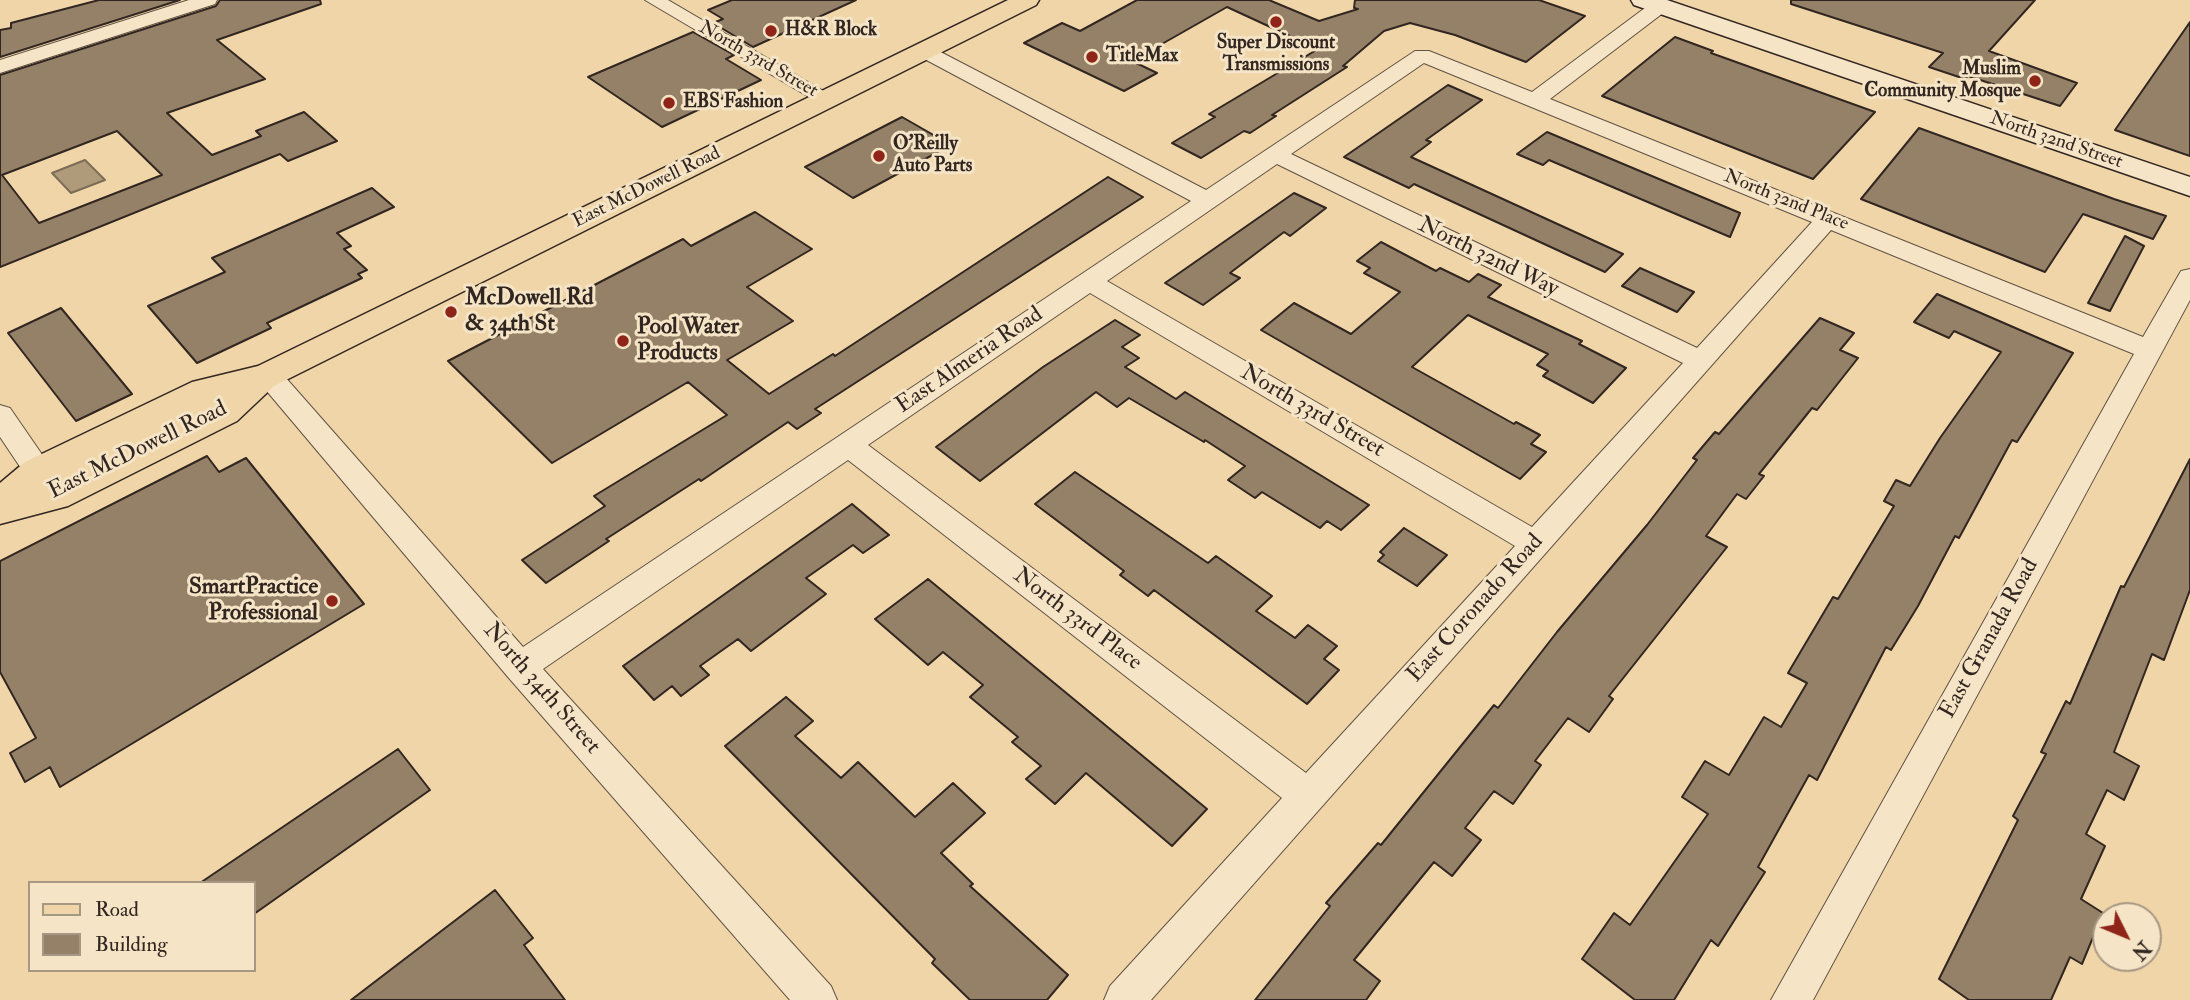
<!DOCTYPE html>
<html>
<head>
<meta charset="utf-8">
<style>
  body { margin:0 }
  #map { position:relative; width:2190px; height:1000px; overflow:hidden; background:#efd5a8; font-family:"IM FELL Double Pica",serif }
  canvas { display:block }
  .legend { position:absolute; left:28px; top:881px; width:228px; height:91px; box-sizing:border-box; background:#f5e4c6; border:2px solid #a79884; margin:0; padding:9px 12px; list-style:none; font-size:21px; color:#322621 }
  .legend li { display:flex; align-items:center; gap:14px; height:35px }
  .legend b { width:35px; border:2px solid #a79884 }
  .north { position:absolute; left:2092px; top:902px; width:70px; height:70px; box-sizing:border-box; background:#f5e4c6; border:2px solid #a79884; border-radius:50%; rotate:133deg; font-size:19px; font-weight:700; line-height:28px; text-align:center; color:#322621 }
  .north::after { content:''; display:block; margin:auto; width:24px; height:32px; background:#8f2418; clip-path:polygon(50% 0,100% 100%,50% 72%,0 100%) }
</style>
</head>
<body>
<div id="map">
<canvas width="2190" height="1000"></canvas>
<ul class="legend">
<li><b style="height:9px;background:#efd5a8"></b>Road</li>
<li><b style="height:19px;background:#948167"></b>Building</li>
</ul>
<div class="north">N</div>
</div>
<script>
const g = document.querySelector('canvas').getContext('2d');
g.lineJoin = 'round';
function paint(path, color) {
  g.fillStyle = color;
  g.fill(path, 'evenodd');
}
function shape(rows) {
  const path = new Path2D();
  for (const r of rows) {
    path.moveTo(r[0], r[1]);
    for (let i = 2; i < r.length; i += 2) path.lineTo(r[i], r[i + 1]);
  }
  return path;
}
function stroke(path, color, width, dash) {
  g.strokeStyle = color;
  g.lineWidth = width;
  g.lineCap = dash ? 'butt' : 'round';
  g.setLineDash(dash || []);
  g.stroke(path);
}
function write(font, color, halo, rows, align = 'center') {
  g.font = font + ' "IM FELL Double Pica",serif';
  g.lineWidth = 6;
  g.setLineDash([]);
  g.textBaseline = 'middle';
  g.strokeStyle = halo;
  g.fillStyle = color;
  for (const [text, x, y, turn = 0] of rows) {
    g.save();
    g.translate(x, y);
    g.rotate((+turn || 0) * Math.PI / 180);
    g.textAlign = isNaN(turn) ? turn : align;
    if (halo) g.strokeText(text, 0, 0);
    g.fillText(text, 0, 0);
    g.restore();
  }
}
const water = shape([
  [85,160,105,180,71,193,52,173,85,160]
]);
paint(water, '#af9a7a');
stroke(water, '#7d6c56', 2);
const building = shape([
  [99,0,180,0,0,57,0,30,11,28,11,23,99,0],
  [220,0,320,0,321,4,217,40,265,79,167,113,212,155,261,136,256,131,304,112,337,141,288,161,280,154,0,267,0,75,216,6,220,0],
  [117,131,162,175,39,223,2,175,117,131],
  [732,0,856,0,753,47,713,23,723,19,708,10,732,0],
  [1137,0,1269,0,1319,21,1358,9,1354,8,1355,0,1539,0,1585,16,1526,62,1455,35,1410,23,1384,31,1343,66,1347,67,1272,115,1276,116,1250,133,1244,131,1201,158,1172,143,1215,117,1209,114,1318,49,1227,7,1132,61,1157,73,1124,91,1024,43,1062,23,1080,31,1137,0],
  [1791,0,2035,0,1989,51,2077,83,2060,106,1968,76,1965,79,1929,67,1943,53,1791,4,1791,0],
  [2190,22,2190,156,2115,130,2190,22],
  [693,32,734,55,726,59,761,80,662,127,588,77,693,32],
  [1675,37,1713,51,1711,53,1875,112,1813,179,1602,96,1675,37],
  [1448,85,1482,100,1426,140,1431,142,1411,157,1623,254,1605,272,1414,184,1409,188,1344,157,1448,85],
  [902,117,951,145,853,198,805,167,902,117],
  [1919,128,2114,199,2166,216,2153,239,2083,214,2045,272,1861,199,1919,128],
  [1547,132,1740,213,1730,237,1549,160,1543,165,1517,154,1547,132],
  [1108,177,1143,197,815,409,821,413,797,429,788,422,701,481,699,479,606,539,609,541,546,583,522,560,605,506,594,496,727,415,688,382,552,463,448,361,683,239,691,246,755,212,812,249,747,287,793,321,727,360,769,394,833,354,835,356,1108,177],
  [372,188,394,207,337,233,351,246,344,249,367,270,358,274,362,278,267,323,271,328,197,363,148,306,225,272,212,258,372,188],
  [1294,193,1326,208,1290,236,1284,232,1230,273,1240,278,1203,305,1165,283,1294,193],
  [2125,236,2144,246,2110,311,2088,303,2125,236],
  [1381,242,1436,271,1440,268,1469,282,1478,274,1501,285,1488,297,1582,341,1579,344,1626,368,1593,403,1543,376,1548,371,1537,365,1548,354,1468,315,1412,367,1514,424,1516,422,1540,435,1531,444,1546,452,1520,479,1261,330,1294,303,1351,334,1400,292,1364,273,1370,268,1357,261,1381,242],
  [1640,268,1694,292,1677,312,1622,286,1640,268],
  [1937,294,2073,353,2017,442,2012,440,1959,538,1955,536,1918,606,1891,650,1886,647,1817,780,1809,775,1758,867,1765,872,1718,946,1711,940,1674,1000,1635,1000,1582,959,1614,913,1630,925,1708,814,1682,797,1705,761,1729,775,1764,717,1781,727,1807,683,1788,673,1833,597,1838,599,1894,506,1884,501,1896,480,1910,486,1940,438,2001,352,1954,331,1949,338,1914,322,1937,294],
  [61,308,132,394,76,421,8,333,61,308],
  [1820,318,1854,333,1840,350,1858,358,1817,410,1812,408,1759,474,1764,476,1746,499,1737,494,1706,536,1727,547,1609,696,1613,699,1589,732,1568,718,1535,761,1541,765,1513,804,1494,791,1465,828,1481,840,1452,876,1434,862,1354,960,1380,981,1366,1000,1255,1000,1330,906,1326,903,1378,843,1381,845,1494,705,1498,708,1557,632,1647,525,1697,460,1693,458,1715,432,1719,434,1820,318],
  [1115,320,1140,335,1122,347,1139,358,1125,367,1176,399,1185,392,1369,505,1341,530,1327,521,1320,528,1262,492,1255,498,1228,480,1245,466,1205,440,1204,442,1129,398,1117,407,1096,392,980,481,936,447,1043,367,1115,320],
  [207,456,219,472,246,458,364,604,60,787,50,767,25,782,10,753,36,738,0,672,0,561,207,456],
  [2190,459,2190,590,2164,660,2152,654,2114,752,2139,766,2124,800,2107,790,2086,834,2105,846,2081,899,2103,913,2082,964,2070,957,2051,1000,1969,1000,1939,979,2018,820,2013,816,2046,754,2041,752,2066,701,2070,704,2121,586,2124,587,2190,459],
  [1075,472,1208,563,1216,556,1272,596,1256,611,1295,638,1308,625,1337,646,1324,659,1339,670,1307,704,1154,590,1148,596,1120,575,1124,571,1035,504,1075,472],
  [852,504,889,535,863,553,853,545,806,578,826,594,751,651,738,639,700,666,709,675,681,696,672,686,654,700,623,666,852,504],
  [1404,528,1447,555,1417,586,1378,561,1384,555,1380,552,1404,528],
  [928,579,1207,809,1172,846,1086,773,1055,804,1026,779,1041,766,1012,742,1018,737,970,697,983,685,943,652,928,665,875,619,928,579],
  [786,697,813,721,795,736,841,778,858,762,915,817,953,783,985,813,941,853,973,884,970,886,1068,975,1047,1000,970,1000,932,963,935,959,725,746,786,697],
  [398,749,430,790,254,914,254,883,200,883,398,749],
  [495,890,533,938,524,945,565,1000,351,1000,495,890]
]);
paint(building, '#948167');
stroke(building, '#322621', 2);
const street = shape([
  [189,0,217,0,215,4,0,73,0,60,189,0],
  [645,0,668,0,837,99,826,105,819,103,645,0],
  [1660,0,1667,2,1670,6,1667,10,1550,99,2143,337,2181,271,2190,269,2190,300,1813,1000,1771,1000,2134,354,1831,230,1151,1000,1104,1000,1110,986,1282,798,848,460,543,669,831,986,837,1000,790,1000,508,677,254,376,258,369,268,367,278,369,523,647,1191,201,917,55,914,51,917,47,931,47,1206,190,1415,51,1429,51,1532,92,1653,2,1660,0],
  [1424,63,1812,222,1697,348,1291,154,1424,63],
  [1277,164,1683,363,1532,527,1107,281,1277,164],
  [1090,293,1515,546,1306,773,868,445,1090,293],
  [0,405,10,408,63,485,68,493,63,501,53,504,43,501,0,437,0,405]
]);
const secondary = shape([
  [1631,0,1667,0,2190,177,2190,196,1634,5,1631,0]
]);
const primary = shape([
  [1008,0,1039,0,1036,5,274,386,237,421,68,506,0,524,0,483,25,462,192,382,258,366,1008,0]
]);
stroke(street, '#615243', 2);
stroke(secondary, '#322621', 3);
stroke(primary, '#322621', 3);
paint(street, '#f5e4c6');
paint(secondary, '#f5e4c6');
paint(primary, '#efd5a8');
for (const [x, y, r, color] of [
  [1276,22,7,"#8f2418"],
  [771,31,7,"#8f2418"],
  [1092,57,7,"#8f2418"],
  [2035,81,7,"#8f2418"],
  [669,103,7,"#8f2418"],
  [879,156,7,"#8f2418"],
  [451,312,7,"#8f2418"],
  [623,341,7,"#8f2418"],
  [332,601,7,"#8f2418"]
]) {
  const dot = new Path2D();
  dot.arc(x, y, r, 0, 2 * Math.PI);
  g.fillStyle = color;
  g.fill(dot);
  stroke(dot, '#f5e4c6', 2.5);
}
write('bold 19px', '#322621', '#f5e4c6', [
  ["H&R Block",785,31],
  ["Super Discount",1276,44,"center"],
  ["Transmissions",1276,66,"center"],
  ["TitleMax",1106,57],
  ["Muslim",2021,70,"right"],
  ["Community Mosque",2021,92,"right"],
  ["EBS Fashion",683,103],
  ["O'Reilly",893,145],
  ["Auto Parts",893,167]
], 'left');
write('19px', '#322621', '#f5e4c6', [
  ["North 33rd Street",758,60,30],
  ["North 32nd Street",2056,141,19],
  ["East McDowell Road",647,188,-26],
  ["North 32nd Place",1786,201,22]
]);
write('23px', '#322621', '#f5e4c6', [
  ["North 32nd Way",1488,258,26],
  ["East Almeria Road",970,361,-34],
  ["North 33rd Street",1312,412,30],
  ["East McDowell Road",138,451,-26],
  ["East Coronado Road",1476,609,-48],
  ["North 33rd Place",1077,620,37],
  ["East Granada Road",1990,639,-61],
  ["North 34th Street",541,689,49]
]);
write('bold 23px', '#322621', '#f5e4c6', [
  ["McDowell Rd",465,299],
  ["& 34th St",465,325],
  ["Pool Water",637,328],
  ["Products",637,354],
  ["SmartPractice",318,588,"right"],
  ["Professional",318,614,"right"]
], 'left');
</script>
</body>
</html>
